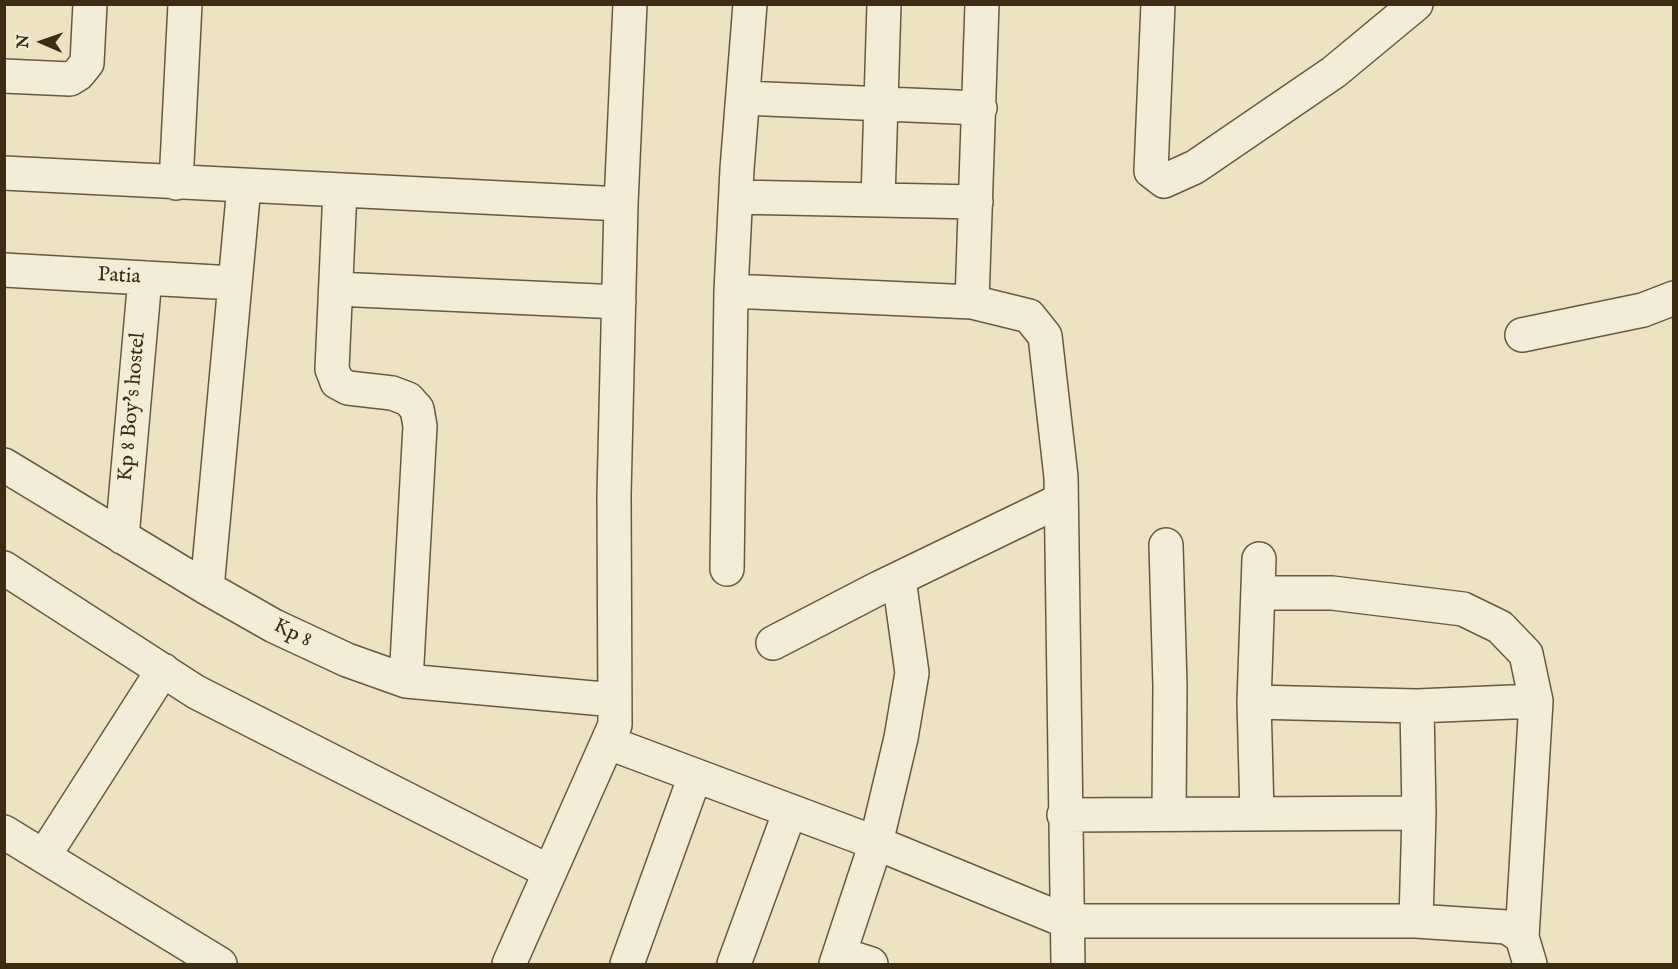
<!DOCTYPE html>
<html>
<head>
<meta charset="utf-8">
<style>
  body { margin:0 }
  #map { position:relative; width:1678px; height:969px; overflow:hidden; background:#ede3c1; font-family:"IM FELL English",serif }
  canvas { display:block }
  .frame { position:absolute; inset:0; border:6px solid #3e2b13; pointer-events:none }
  .north { position:absolute; left:12px; top:12px; width:60px; height:60px; -webkit-text-stroke:4px #f3edd7; paint-order:stroke; rotate:272deg; font-size:16px; font-weight:700; line-height:24px; text-align:center; color:#3e2b13 }
  .north::after { content:''; display:block; margin:auto; width:21px; height:27px; background:#3e2b13; clip-path:polygon(50% 0,100% 100%,50% 72%,0 100%) }
</style>
</head>
<body>
<div id="map">
<canvas width="1678" height="969"></canvas>
<div class="frame"></div>
<div class="north">N</div>
</div>
<script>
const g = document.querySelector('canvas').getContext('2d');
g.lineJoin = 'round';
function shape(rows) {
  const path = new Path2D();
  for (const r of rows) {
    path.moveTo(r[0], r[1]);
    for (let i = 2; i < r.length; i += 2) path.lineTo(r[i], r[i + 1]);
  }
  return path;
}
function stroke(path, color, width, dash) {
  g.strokeStyle = color;
  g.lineWidth = width;
  g.lineCap = dash ? 'butt' : 'round';
  g.setLineDash(dash || []);
  g.stroke(path);
}
function write(font, color, halo, rows, align = 'center') {
  g.font = font + ' "IM FELL English",serif';
  g.lineWidth = 4.5;
  g.setLineDash([]);
  g.textBaseline = 'middle';
  g.strokeStyle = halo;
  g.fillStyle = color;
  for (const [text, x, y, turn = 0] of rows) {
    g.save();
    g.translate(x, y);
    g.rotate((+turn || 0) * Math.PI / 180);
    g.textAlign = isNaN(turn) ? turn : align;
    if (halo) g.strokeText(text, 0, 0);
    g.fillText(text, 0, 0);
    g.restore();
  }
}
const minor = shape([
  [1158,4,1151,171,1164,181,1195,167,1334,72,1416,4],
  [4,76,70,79,78,74,87,63,90,4],
  [743,98,980,108],
  [4,173,621,204],
  [176,183,185,4],
  [340,190,332,369,337,382,348,388,392,393,408,399,417,409,420,426,406,681],
  [736,197,976,202],
  [878,199,884,4],
  [4,270,234,283],
  [336,289,619,302],
  [731,291,972,302,1029,316,1045,336,1061,477,1068,964],
  [972,302,982,4],
  [1522,335,1643,310,1674,298],
  [4,465,207,588,274,626,347,660,406,681,615,700],
  [122,537,145,278],
  [1166,545,1170,686,1169,813],
  [4,568,196,692,548,871],
  [727,569,731,291,737,169,750,4],
  [207,588,244,186],
  [1258,593,1332,593,1463,609,1500,627,1526,654,1536,701,1522,937],
  [773,643,879,588,1061,500],
  [1254,702,1417,706,1536,701],
  [609,743,876,843,1066,921,1416,921,1507,927,1522,937,1530,964],
  [1257,813,1254,702,1259,559],
  [1064,815,1419,813],
  [4,832,220,964],
  [44,856,163,670],
  [1416,921,1419,813,1417,706],
  [840,954,871,964],
  [509,964,615,725,614,495,621,204,630,4],
  [627,964,695,776],
  [734,964,790,811],
  [836,964,876,843,901,738,912,673,899,579]
]);
stroke(minor, '#6a593e', 36);
stroke(minor, '#f3edd7', 33);
write('21px', '#3e2b13', '#f3edd7', [
  ["Patia",119,277,3],
  ["Kp 8 Boy's hostel",133,407,-85],
  ["Kp 8",292,634,26]
]);
</script>
</body>
</html>
